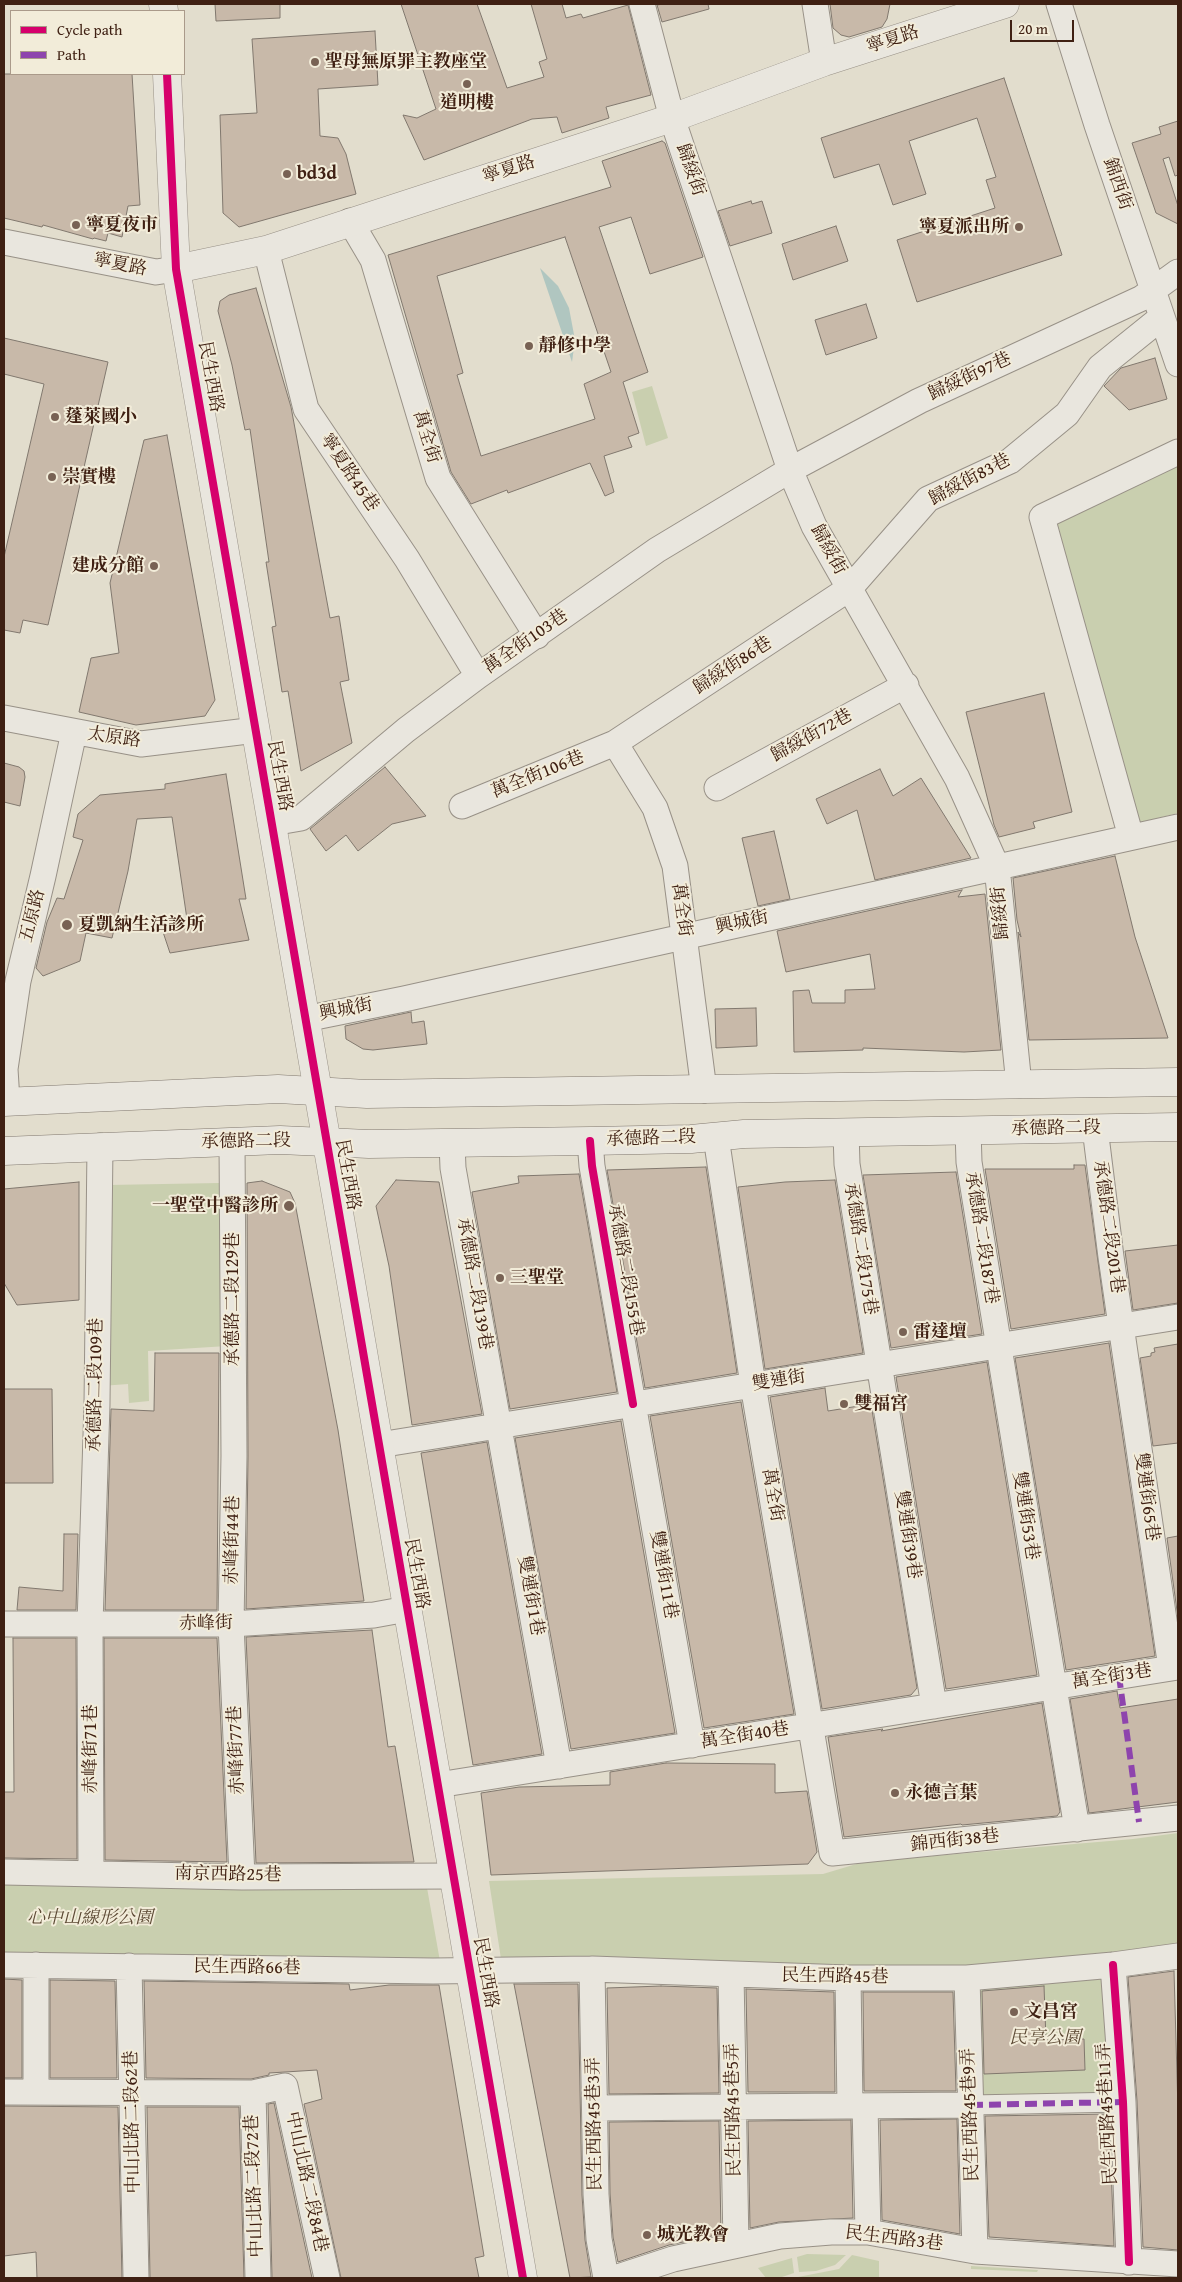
<!DOCTYPE html>
<html>
<head>
<meta charset="utf-8">
<style>
  body { margin:0 }
  #map { position:relative; width:1182px; height:2282px; overflow:hidden; background:#e2ddcd; font-family:"Gentium Book Plus",serif }
  canvas { display:block }
  .frame { position:absolute; inset:0; border:5px solid #3f2013; pointer-events:none }
  .legend { position:absolute; left:10px; top:10px; width:175px; height:65px; box-sizing:border-box; background:#f2ecd9; border:1px solid #aa9a8a; margin:0; padding:6px 9px; list-style:none; font-size:15px; color:#3f2013 }
  .legend li { display:flex; align-items:center; gap:10px; height:25px }
  .legend b { width:25px; border:1px solid #aa9a8a }
  .scale { position:absolute; left:1010px; top:20px; width:64px; height:22px; box-sizing:border-box; border:2px solid #3f2013; border-top:0; padding-left:6px; font-size:15px; line-height:18px; white-space:nowrap; color:#3f2013; -webkit-text-stroke:4px #f2ecd9; paint-order:stroke }
</style>
</head>
<body>
<div id="map">
<canvas width="1182" height="2282"></canvas>
<div class="frame"></div>
<ul class="legend">
<li><b style="height:6px;background:#d6006c"></b>Cycle path</li>
<li><b style="height:6px;background:#8e44ad"></b>Path</li>
</ul>
<div class="scale">20 m</div>
</div>
<script>
const g = document.querySelector('canvas').getContext('2d');
g.lineJoin = 'round';
function paint(path, color) {
  g.fillStyle = color;
  g.fill(path, 'evenodd');
}
function shape(rows) {
  const path = new Path2D();
  for (const r of rows) {
    path.moveTo(r[0], r[1]);
    for (let i = 2; i < r.length; i += 2) path.lineTo(r[i], r[i + 1]);
  }
  return path;
}
function stroke(path, color, width, dash) {
  g.strokeStyle = color;
  g.lineWidth = width;
  g.lineCap = dash ? 'butt' : 'round';
  g.setLineDash(dash || []);
  g.stroke(path);
}
function write(font, color, halo, rows, align = 'center') {
  g.font = font + ' "Gentium Book Plus","Noto Serif TC",serif';
  g.lineWidth = 4;
  g.setLineDash([]);
  g.textBaseline = 'middle';
  g.strokeStyle = halo;
  g.fillStyle = color;
  for (const [text, x, y, turn = 0] of rows) {
    g.save();
    g.translate(x, y);
    g.rotate((+turn || 0) * Math.PI / 180);
    g.textAlign = isNaN(turn) ? turn : align;
    if (halo) g.strokeText(text, 0, 0);
    g.fillText(text, 0, 0);
    g.restore();
  }
}
paint(shape([
  [652,386,668,438,646,446,632,392],
  [1178,466,1178,813,1138,823,1051,523],
  [219,1183,227,1346,148,1351,149,1401,129,1403,128,1384,101,1386,108,1185],
  [1178,1833,1178,1944,1113,1957,969,1969,501,1959,489,1881,823,1874,863,1862,1133,1839],
  [4,1875,426,1882,441,1967,4,1959],
  [1104,1977,1109,2096,981,2095,977,1986],
  [807,2254,846,2255,835,2265,816,2271,799,2272,797,2257],
  [852,2255,879,2261,879,2278,793,2278,839,2269],
  [792,2258,794,2273,779,2278,766,2278,758,2268],
  [971,2266,1038,2270,1037,2272,971,2269]
]), '#c9cfaf');
paint(shape([
  [540,268,558,286,569,308,575,340,572,362]
]), '#b0c6c0');
const building = shape([
  [215,4,280,4,280,18,216,21,215,4],
  [401,4,477,4,507,88,544,77,539,62,547,59,531,4,562,4,566,18,581,14,583,18,628,5,651,95,606,107,609,118,562,133,557,117,532,119,424,160,403,115,417,118,436,109,401,4],
  [663,4,708,4,709,9,662,22,657,5,663,4],
  [830,4,890,4,887,19,882,27,849,37,841,35,833,28,830,4],
  [375,31,378,85,318,89,320,136,338,138,346,154,356,194,239,227,223,213,220,115,257,113,252,39,375,31],
  [4,74,132,74,140,205,128,206,122,237,108,233,106,241,94,238,93,239,43,225,42,227,4,218,4,74],
  [1004,78,1062,255,917,302,897,240,995,208,986,180,996,177,977,118,909,141,926,194,893,205,879,164,834,178,821,138,1004,78],
  [1178,121,1178,175,1175,176,1169,157,1163,159,1178,206,1178,224,1156,213,1132,143,1161,134,1159,127,1178,121],
  [662,141,665,143,703,257,650,274,631,217,599,227,648,372,623,382,639,433,628,437,632,447,604,456,614,492,605,496,590,463,508,493,507,490,471,504,451,472,388,255,611,187,602,161,662,141],
  [565,237,611,372,584,384,595,419,481,456,457,375,463,373,437,276,565,237],
  [751,201,752,204,762,201,772,233,730,246,718,211,751,201],
  [836,226,848,261,793,280,782,244,836,226],
  [256,288,291,407,330,618,339,616,349,680,340,682,352,743,301,771,288,691,282,692,272,627,276,626,266,562,269,562,250,429,245,430,232,365,218,311,220,301,229,295,256,288],
  [866,304,877,338,826,355,815,320,866,304],
  [4,338,108,362,48,625,23,620,20,633,4,630,4,557,44,384,4,374,4,338],
  [1155,358,1167,399,1129,410,1104,386,1121,368,1155,358],
  [167,435,215,700,205,716,136,725,79,712,91,658,119,653,110,583,144,440,167,435],
  [1044,693,1072,812,1033,822,1035,828,999,837,994,825,966,712,1044,693],
  [4,763,19,767,24,771,25,777,20,806,4,802,4,763],
  [385,767,426,816,392,824,358,851,346,835,326,851,310,829,385,767],
  [880,769,893,796,921,778,971,858,875,880,857,810,827,824,816,799,880,769],
  [226,774,246,899,239,899,249,940,170,953,163,932,188,926,172,817,137,819,128,871,112,938,86,933,80,961,43,976,36,968,47,922,57,898,64,899,83,840,73,837,78,814,100,795,165,789,165,784,226,774],
  [774,831,790,899,758,906,742,838,774,831],
  [1115,856,1135,937,1168,1038,1029,1040,1018,932,1021,937,1017,920,1013,878,1115,856],
  [962,890,958,897,985,894,1001,1050,964,1052,863,1048,863,1050,794,1052,793,991,809,990,812,1003,845,1003,845,990,875,989,870,954,786,972,777,931,962,890],
  [756,1008,757,1046,716,1048,715,1009,756,1008],
  [411,1012,412,1023,424,1021,427,1044,373,1050,363,1049,346,1039,345,1026,411,1012],
  [1074,1165,1085,1165,1105,1314,1011,1329,985,1169,1074,1169,1074,1165],
  [706,1167,737,1373,645,1388,607,1170,706,1167],
  [956,1172,982,1334,891,1348,863,1175,956,1172],
  [579,1174,617,1392,510,1409,472,1192,519,1183,518,1176,579,1174],
  [396,1180,439,1182,482,1414,412,1425,389,1266,376,1206,396,1180],
  [835,1180,863,1353,765,1369,738,1187,785,1182,835,1180],
  [262,1181,290,1192,295,1203,338,1430,364,1601,246,1609,248,1456,247,1183,262,1181],
  [79,1182,79,1300,17,1305,4,1283,4,1189,79,1182],
  [1178,1245,1178,1303,1133,1310,1125,1251,1178,1245],
  [1109,1343,1155,1656,1066,1670,1015,1358,1109,1343],
  [1178,1344,1178,1443,1153,1446,1140,1358,1151,1356,1151,1353,1155,1352,1154,1348,1178,1344],
  [155,1353,219,1353,217,1610,105,1610,111,1409,154,1411,155,1353],
  [987,1362,1037,1675,946,1689,896,1377,987,1362],
  [825,1388,828,1411,871,1404,917,1688,911,1695,822,1709,770,1397,825,1388],
  [4,1389,52,1389,53,1483,4,1483,4,1389],
  [741,1402,794,1714,704,1728,650,1416,741,1402],
  [621,1421,675,1733,571,1749,515,1438,621,1421],
  [487,1442,542,1754,473,1765,421,1453,487,1442],
  [64,1534,78,1534,76,1610,17,1610,19,1587,63,1591,64,1534],
  [1178,1536,1178,1618,1167,1538,1178,1536],
  [372,1630,388,1747,395,1746,414,1862,256,1863,246,1637,372,1630],
  [13,1638,76,1638,77,1859,4,1858,4,1792,14,1792,13,1638],
  [104,1638,217,1638,227,1862,105,1860,104,1638],
  [1117,1691,1120,1708,1178,1699,1178,1802,1089,1813,1070,1699,1117,1691],
  [1042,1703,1060,1812,1057,1816,962,1825,961,1824,844,1837,828,1737,883,1729,881,1731,1042,1703],
  [666,1763,775,1764,775,1793,807,1791,817,1852,808,1864,491,1875,481,1793,519,1787,610,1785,610,1772,666,1763],
  [1174,1971,1178,2110,1178,2250,1143,2247,1137,2101,1128,1977,1174,1971],
  [4,1979,22,1980,22,2078,4,2078,4,1979],
  [50,1980,115,1981,117,2078,50,2078,50,1980],
  [144,1981,349,1984,350,1990,389,1985,439,1985,484,2256,475,2258,479,2278,341,2278,304,2104,322,2099,317,2070,269,2073,269,2075,251,2079,146,2078,144,1981],
  [514,1984,578,1984,582,2195,585,2240,591,2277,570,2278,514,1984],
  [661,1986,717,1988,719,2093,609,2094,607,1988,661,1986],
  [1044,1986,1046,2040,1084,2039,1085,2070,984,2074,982,1991,1044,1986],
  [746,1989,834,1992,835,2092,748,2092,746,1989],
  [863,1992,953,1992,956,2091,864,2091,863,1992],
  [274,2103,312,2278,272,2278,268,2104,274,2103],
  [4,2106,118,2107,122,2278,37,2278,36,2252,4,2256,4,2106],
  [147,2107,239,2107,244,2278,150,2278,147,2107],
  [1109,2114,1114,2246,989,2237,985,2116,1109,2114],
  [957,2119,960,2234,882,2220,880,2120,957,2119],
  [851,2120,853,2218,779,2222,750,2228,748,2121,851,2120],
  [719,2121,721,2234,669,2245,618,2262,613,2237,610,2193,609,2122,719,2121]
]);
paint(building, '#c8b9a9');
stroke(building, '#81786e', 1);
const pedestrian = shape([
  [971,2105,1123,2102]
]);
const minor = shape([
  [642,4,672,118,790,470,814,526,957,778,997,867,1019,1085],
  [815,4,824,62],
  [1059,4,1097,125,1178,364],
  [350,221,373,260,438,478,537,636],
  [4,242,156,272,176,269],
  [266,250,306,409,407,559,478,676],
  [4,718,141,744,256,730],
  [615,743,655,808,675,866,704,1090],
  [717,788,906,685],
  [462,806,615,743,850,588,928,499,1010,461,1067,414,1100,367,1162,317],
  [272,823,301,818,406,730,478,676,657,550,790,470,919,401,1142,298,1178,272],
  [1131,837,1042,517,1178,452],
  [305,1019,404,999,1178,827],
  [7,1101,5,1069,18,981,43,876,74,732],
  [1095,1128,1111,1257,1171,1668],
  [968,1130,969,1162,1077,1829],
  [846,1132,847,1164,934,1706],
  [716,1137,753,1385,832,1853,1178,1818],
  [590,1141,592,1166,692,1745],
  [232,1142,234,1456,231,1624,242,1877],
  [452,1143,453,1168,559,1766],
  [379,1445,1178,1317],
  [4,1624,231,1624,374,1615,407,1609],
  [438,1785,1178,1667],
  [4,1872,242,1877,453,1876],
  [91,1873,90,1624,97,1404,100,1146],
  [4,1965,433,1971,592,1969,848,1978,967,1978,1113,1965,1178,1956],
  [36,1965,36,2091],
  [1113,1965,1123,2102,1129,2262],
  [129,1966,136,2278],
  [592,1969,596,2194,599,2239,606,2278],
  [731,1974,736,2245],
  [848,1978,850,2106],
  [967,1978,975,2251],
  [4,2092,253,2093,285,2086,327,2278],
  [253,2093,258,2278],
  [865,2106,868,2232],
  [596,2108,971,2105],
  [615,2278,673,2259,780,2236,831,2232,868,2232,975,2251,1178,2264]
]);
const tertiary = shape([
  [163,4,164,11],
  [167,74,176,269,523,2278],
  [176,269,266,250,672,118,824,62,1005,4]
]);
const secondary = shape([
  [4,1102,278,1089,367,1094,1178,1082],
  [4,1151,280,1140,369,1144,590,1141,691,1139,744,1134,1178,1127]
]);
stroke(pedestrian, '#989187', 21);
stroke(minor, '#989187', 27);
stroke(tertiary, '#989187', 29);
stroke(secondary, '#81786e', 29);
stroke(pedestrian, '#e9e6de', 19);
stroke(minor, '#e9e6de', 25);
stroke(tertiary, '#e9e6de', 28);
stroke(secondary, '#e9e6de', 28);
stroke(shape([
  [1119,1676,1139,1822],
  [971,2105,1123,2102]
]), '#8e44ad', 6, [12, 6]);
stroke(shape([
  [167,74,176,269,523,2278],
  [590,1141,592,1166,633,1404],
  [1113,1965,1123,2102,1129,2262]
]), '#d6006c', 8);
for (const [x, y, r, color] of [
  [315,62,5,"#786254"],
  [467,84,5,"#786254"],
  [287,174,5,"#786254"],
  [76,225,5,"#786254"],
  [1019,227,5,"#786254"],
  [529,346,5,"#786254"],
  [55,417,5,"#786254"],
  [52,477,5,"#786254"],
  [154,566,5,"#786254"],
  [67,925,6,"#786254"],
  [289,1206,6,"#786254"],
  [500,1278,5,"#786254"],
  [903,1332,5,"#786254"],
  [844,1404,5,"#786254"],
  [895,1793,5,"#786254"],
  [1014,2012,5,"#786254"],
  [647,2235,5,"#786254"]
]) {
  const dot = new Path2D();
  dot.arc(x, y, r, 0, 2 * Math.PI);
  g.fillStyle = color;
  g.fill(dot);
  stroke(dot, '#f2ecd9', 2);
}
write('18px', '#3f2013', '#f2ecd9', [
  ["寧夏路",893,40,-18],
  ["寧夏路",509,170,-18],
  ["歸綏街",690,170,71],
  ["錦西街",1117,184,71],
  ["寧夏路",120,265,11],
  ["民生西路",210,377,80],
  ["歸綏街97巷",970,377,-25],
  ["萬全街",426,437,73],
  ["寧夏路45巷",349,473,56],
  ["歸綏街83巷",970,480,-28],
  ["歸綏街",828,550,61],
  ["萬全街103巷",526,642,-35],
  ["歸綏街86巷",733,666,-33],
  ["歸綏街72巷",812,736,-29],
  ["太原路",114,738,8],
  ["萬全街106巷",538,775,-22],
  ["民生西路",279,776,80],
  ["萬全街",681,910,82],
  ["歸綏街",1001,913,-95],
  ["五原路",33,916,-76],
  ["興城街",742,923,-12],
  ["興城街",346,1010,-11],
  ["承德路二段",1056,1129,-1],
  ["承德路二段",651,1139,-2],
  ["承德路二段",246,1142,-1],
  ["民生西路",347,1175,80],
  ["承德路二段201巷",1108,1227,82],
  ["承德路二段187巷",981,1238,81],
  ["承德路二段175巷",860,1249,81],
  ["承德路二段155巷",625,1270,80],
  ["承德路二段139巷",474,1284,80],
  ["承德路二段129巷",233,1299,-90],
  ["雙連街",779,1381,-9],
  ["承德路二段109巷",96,1385,-89],
  ["萬全街",772,1495,80],
  ["雙連街65巷",1146,1497,82],
  ["雙連街53巷",1025,1516,81],
  ["雙連街39巷",907,1535,81],
  ["赤峰街44巷",233,1540,-89],
  ["民生西路",416,1574,80],
  ["雙連街11巷",663,1575,80],
  ["雙連街1巷",530,1596,80],
  ["赤峰街",206,1624,-1],
  ["萬全街3巷",1112,1677,-9],
  ["萬全街40巷",745,1736,-9],
  ["赤峰街71巷",91,1749,-90],
  ["赤峰街77巷",237,1750,-92],
  ["錦西街38巷",955,1841,-6],
  ["南京西路25巷",228,1875,1],
  ["民生西路66巷",247,1968,1],
  ["民生西路",485,1973,80],
  ["民生西路45巷",835,1977,1],
  ["民生西路45巷5弄",734,2110,-91],
  ["民生西路45巷11弄",1108,2114,-93],
  ["民生西路45巷9弄",971,2115,-92],
  ["中山北路二段62巷",133,2122,-91],
  ["民生西路45巷3弄",595,2124,-91],
  ["中山北路二段84巷",306,2182,78],
  ["中山北路二段72巷",255,2186,-92],
  ["民生西路3巷",894,2239,7]
]);
write('bold 18px', '#3f2013', '#f2ecd9', [
  ["聖母無原罪主教座堂",325,62],
  ["道明樓",467,103,"center"],
  ["bd3d",297,174],
  ["寧夏夜市",86,225],
  ["寧夏派出所",1009,227,"right"],
  ["靜修中學",539,346],
  ["蓬萊國小",65,417],
  ["崇實樓",62,477],
  ["建成分館",144,566,"right"],
  ["夏凱納生活診所",78,925],
  ["一聖堂中醫診所",278,1206,"right"],
  ["三聖堂",510,1278],
  ["雷達壇",913,1332],
  ["雙福宮",854,1404],
  ["永德言葉",905,1793],
  ["文昌宮",1024,2012],
  ["城光教會",657,2235]
], 'left');
write('italic 18px', '#5c4934', '#f2ecd9', [
  ["心中山線形公園",90,1918],
  ["民享公園",1045,2038]
]);
</script>
</body>
</html>
